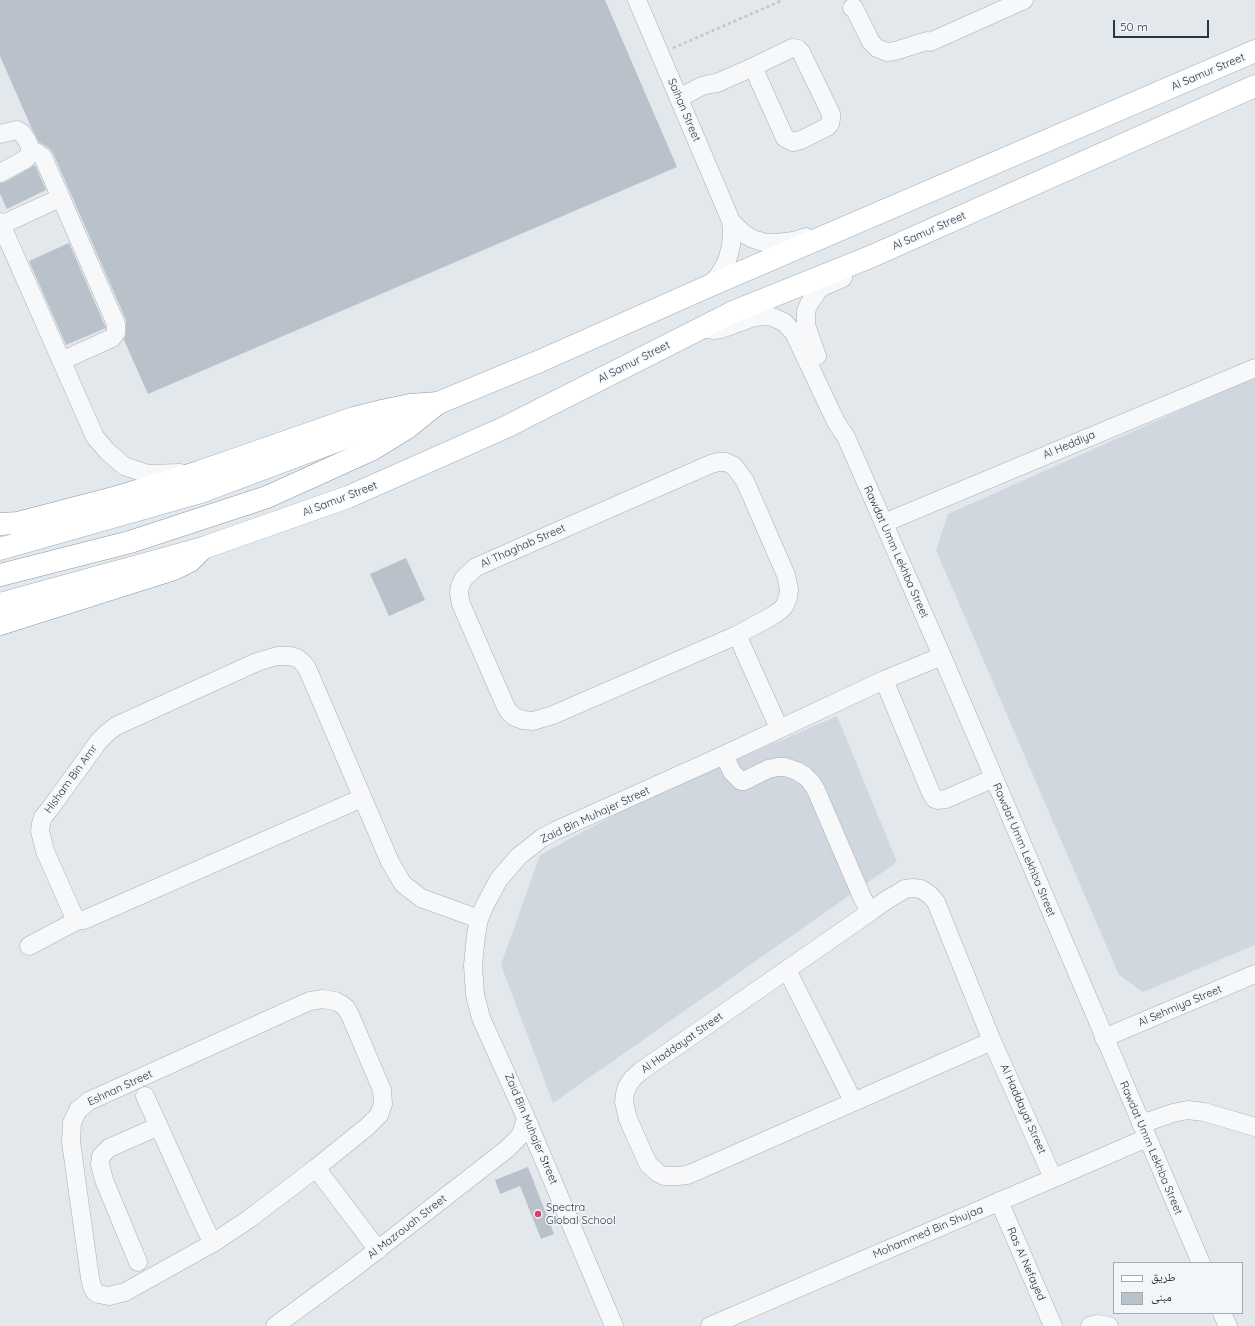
<!DOCTYPE html>
<html>
<head>
<meta charset="utf-8">
<style>
  body { margin:0 }
  #map { position:relative; width:1255px; height:1326px; overflow:hidden; background:#e2e8ec; font-family:Quicksand,"Noto Naskh Arabic",sans-serif }
  canvas { display:block }
  .legend { position:absolute; left:1113px; top:1262px; width:130px; height:52px; box-sizing:border-box; background:#f3f6f9; border:1px solid #a2aab2; margin:0; padding:5px 7px; list-style:none; font-size:12px; color:#283747 }
  .legend li { display:flex; align-items:center; gap:8px; height:20px }
  .legend b { width:20px; border:1px solid #a2aab2 }
  .scale { position:absolute; left:1113px; top:20px; width:96px; height:18px; box-sizing:border-box; border:2px solid #283747; border-top:0; padding-left:5px; font-size:12px; line-height:14px; white-space:nowrap; color:#283747; -webkit-text-stroke:3px #f3f6f9; paint-order:stroke }
</style>
</head>
<body>
<div id="map">
<canvas width="1255" height="1326"></canvas>
<ul class="legend">
<li><b style="height:5px;background:#fff"></b>طريق</li>
<li><b style="height:11px;background:#b9c2cb"></b>مبنى</li>
</ul>
<div class="scale">50 m</div>
</div>
<script>
const g = document.querySelector('canvas').getContext('2d');
g.lineJoin = 'round';
function paint(path, color) {
  g.fillStyle = color;
  g.fill(path, 'evenodd');
}
function shape(rows) {
  const path = new Path2D();
  for (const r of rows) {
    path.moveTo(r[0], r[1]);
    for (let i = 2; i < r.length; i += 2) path.lineTo(r[i], r[i + 1]);
  }
  return path;
}
function stroke(path, color, width, dash) {
  g.strokeStyle = color;
  g.lineWidth = width;
  g.lineCap = dash ? 'butt' : 'round';
  g.setLineDash(dash || []);
  g.stroke(path);
}
function write(font, color, halo, rows, align = 'center') {
  g.font = font + ' Quicksand,sans-serif';
  g.lineWidth = 3;
  g.setLineDash([]);
  g.textBaseline = 'middle';
  g.strokeStyle = halo;
  g.fillStyle = color;
  for (const [text, x, y, turn = 0] of rows) {
    g.save();
    g.translate(x, y);
    g.rotate((+turn || 0) * Math.PI / 180);
    g.textAlign = isNaN(turn) ? turn : align;
    if (halo) g.strokeText(text, 0, 0);
    g.fillText(text, 0, 0);
    g.restore();
  }
}
paint(shape([
  [1255,377,1255,945,1143,992,1119,975,936,550,948,514],
  [837,716,897,862,553,1103,501,965,540,855,635,804]
]), '#d0d7df');
paint(shape([
  [0,0,605,0,677,167,148,394,124,340,126,333,126,320,53,153,49,148,39,142,32,129,0,56],
  [35,165,46,190,7,209,0,194,0,183,5,182],
  [69,243,106,328,66,345,29,261],
  [406,558,425,600,389,616,370,574],
  [528,1167,554,1234,541,1239,520,1186,500,1194,495,1180]
]), '#b9c2cb');
const minor = shape([
  [637,0,731,221,732,233,731,246,727,261,719,275,709,286],
  [852,8,854,8,871,42,877,48,887,52,895,51,927,41,930,42,1024,0],
  [792,48,798,49,801,52,831,114,831,119,830,124,827,127,801,140,793,142,785,138,753,67,792,48],
  [679,98,702,86,710,84,717,83,753,67],
  [0,134,17,130,22,133,28,142,31,151,26,159,0,173],
  [31,151,36,152,43,157,116,324,116,333,112,338,61,361],
  [731,221,744,234,753,239,766,243,777,243,793,241,806,237],
  [0,222,95,437,107,451,124,466,148,474,180,473],
  [1,225,60,198],
  [701,328,714,330,721,329,754,317,770,316,784,322,794,333,836,422,846,437,942,656,1201,1263],
  [817,356,806,325,806,311,809,304,817,292,822,287,843,278],
  [718,462,726,462,734,466,745,481,786,575,789,590,788,597,785,605,781,610,772,616,737,635,553,715,533,721,523,720,515,717,509,712,505,705,461,604,459,593,460,586,464,578,476,567,711,464,718,462],
  [884,523,1255,368],
  [737,635,779,728],
  [884,680,931,793,935,799,938,800,946,799,994,778],
  [724,755,732,772,741,781,744,781,768,769,778,767,785,767,797,771,805,776,811,782,816,790,862,897,870,912],
  [362,798,84,920,78,920,75,917,72,912,45,851,40,831,41,824,43,817,49,810,99,741,107,733,116,726,257,662,277,656,290,656,297,658,302,662,307,668,390,862,403,884,421,898,479,919],
  [29,946,78,920],
  [787,970,853,1101],
  [323,999,335,1001,341,1004,346,1008,350,1015,382,1090,383,1104,379,1115,367,1127,316,1168,249,1219,213,1243,125,1292,109,1296,98,1294,94,1291,92,1286,90,1278,71,1142,72,1123,78,1110,89,1101,303,1004,310,1001,323,999],
  [1104,1038,1255,974],
  [992,1041,699,1170,687,1175,678,1176,664,1176,658,1173,648,1164,628,1119,624,1102,625,1094,627,1087,633,1078,641,1071,870,912,885,901,905,889,913,888,921,889,930,895,936,902,992,1041,1053,1178],
  [145,1096,205,1228,213,1243],
  [1141,1124,1173,1113,1188,1110,1204,1112,1255,1127],
  [316,1168,378,1250],
  [999,1201,1053,1326],
  [138,1262,104,1180,100,1164,101,1156,109,1148,159,1126],
  [1222,1313,1228,1326],
  [275,1326,354,1268,507,1149,520,1136,523,1129,526,1118],
  [614,1326,526,1118,481,1018,475,995,473,965,476,935,479,919,485,905,499,879,519,856,542,838,555,831,724,755,884,680,942,656],
  [710,1326,1147,1138],
  [1090,1326,1097,1324,1109,1326]
]);
const major = shape([
  [0,549,201,492,438,403,540,361,709,286,1255,51],
  [0,604,203,548,348,497,506,427,733,312,870,257,1255,86]
]);
const highway = shape([
  [0,524,18,523,114,498,199,472,354,418,382,411,410,405,438,403],
  [0,575,130,542,267,497,373,449,407,428,438,403],
  [0,624,174,569,190,561,203,548]
]);
stroke(minor, '#a6afb7', 19);
stroke(major, '#a0aeba', 23);
stroke(highway, '#8897a5', 23);
stroke(shape([
  [673,48,783,0]
]), '#c0c6cb', 2.5, [3, 3]);
stroke(minor, '#f6f8fa', 18);
stroke(major, '#fff', 22);
stroke(highway, '#fff', 22);
for (const [x, y, r, color] of [
  [538,1214,4,"#de3a69"]
]) {
  const dot = new Path2D();
  dot.arc(x, y, r, 0, 2 * Math.PI);
  g.fillStyle = color;
  g.fill(dot);
  stroke(dot, '#f3f6f9', 1.5);
}
write('11px', '#283747', '#f3f6f9', [
  ["Al Samur Street",1208,72,-23],
  ["Saihan Street",684,110,67],
  ["Al Samur Street",929,231,-24],
  ["Al Samur Street",634,362,-27],
  ["Al Heddiya",1069,445,-23],
  ["Al Samur Street",340,499,-21],
  ["Al Thaghab Street",523,546,-24],
  ["Rawdat Umm Lekhba Street",896,552,66],
  ["Hisham Bin Amr",71,779,-54],
  ["Zaid Bin Muhajer Street",595,815,-25],
  ["Rawdat Umm Lekhba Street",1024,850,67],
  ["Al Sehmiya Street",1180,1006,-23],
  ["Al Haddayat Street",682,1043,-35],
  ["Eshnan Street",120,1088,-25],
  ["Al Haddayat Street",1023,1109,66],
  ["Zaid Bin Muhajer Street",531,1129,67],
  ["Rawdat Umm Lekhba Street",1151,1148,67],
  ["Al Mazrouah Street",407,1227,-38],
  ["Mohammed Bin Shujaa",928,1232,-23],
  ["Ras Al Nefayed",1026,1264,66]
]);
write('11px', '#283747', '#f3f6f9', [
  ["Spectra",546,1208],
  ["Global School",546,1221]
], 'left');
</script>
</body>
</html>
